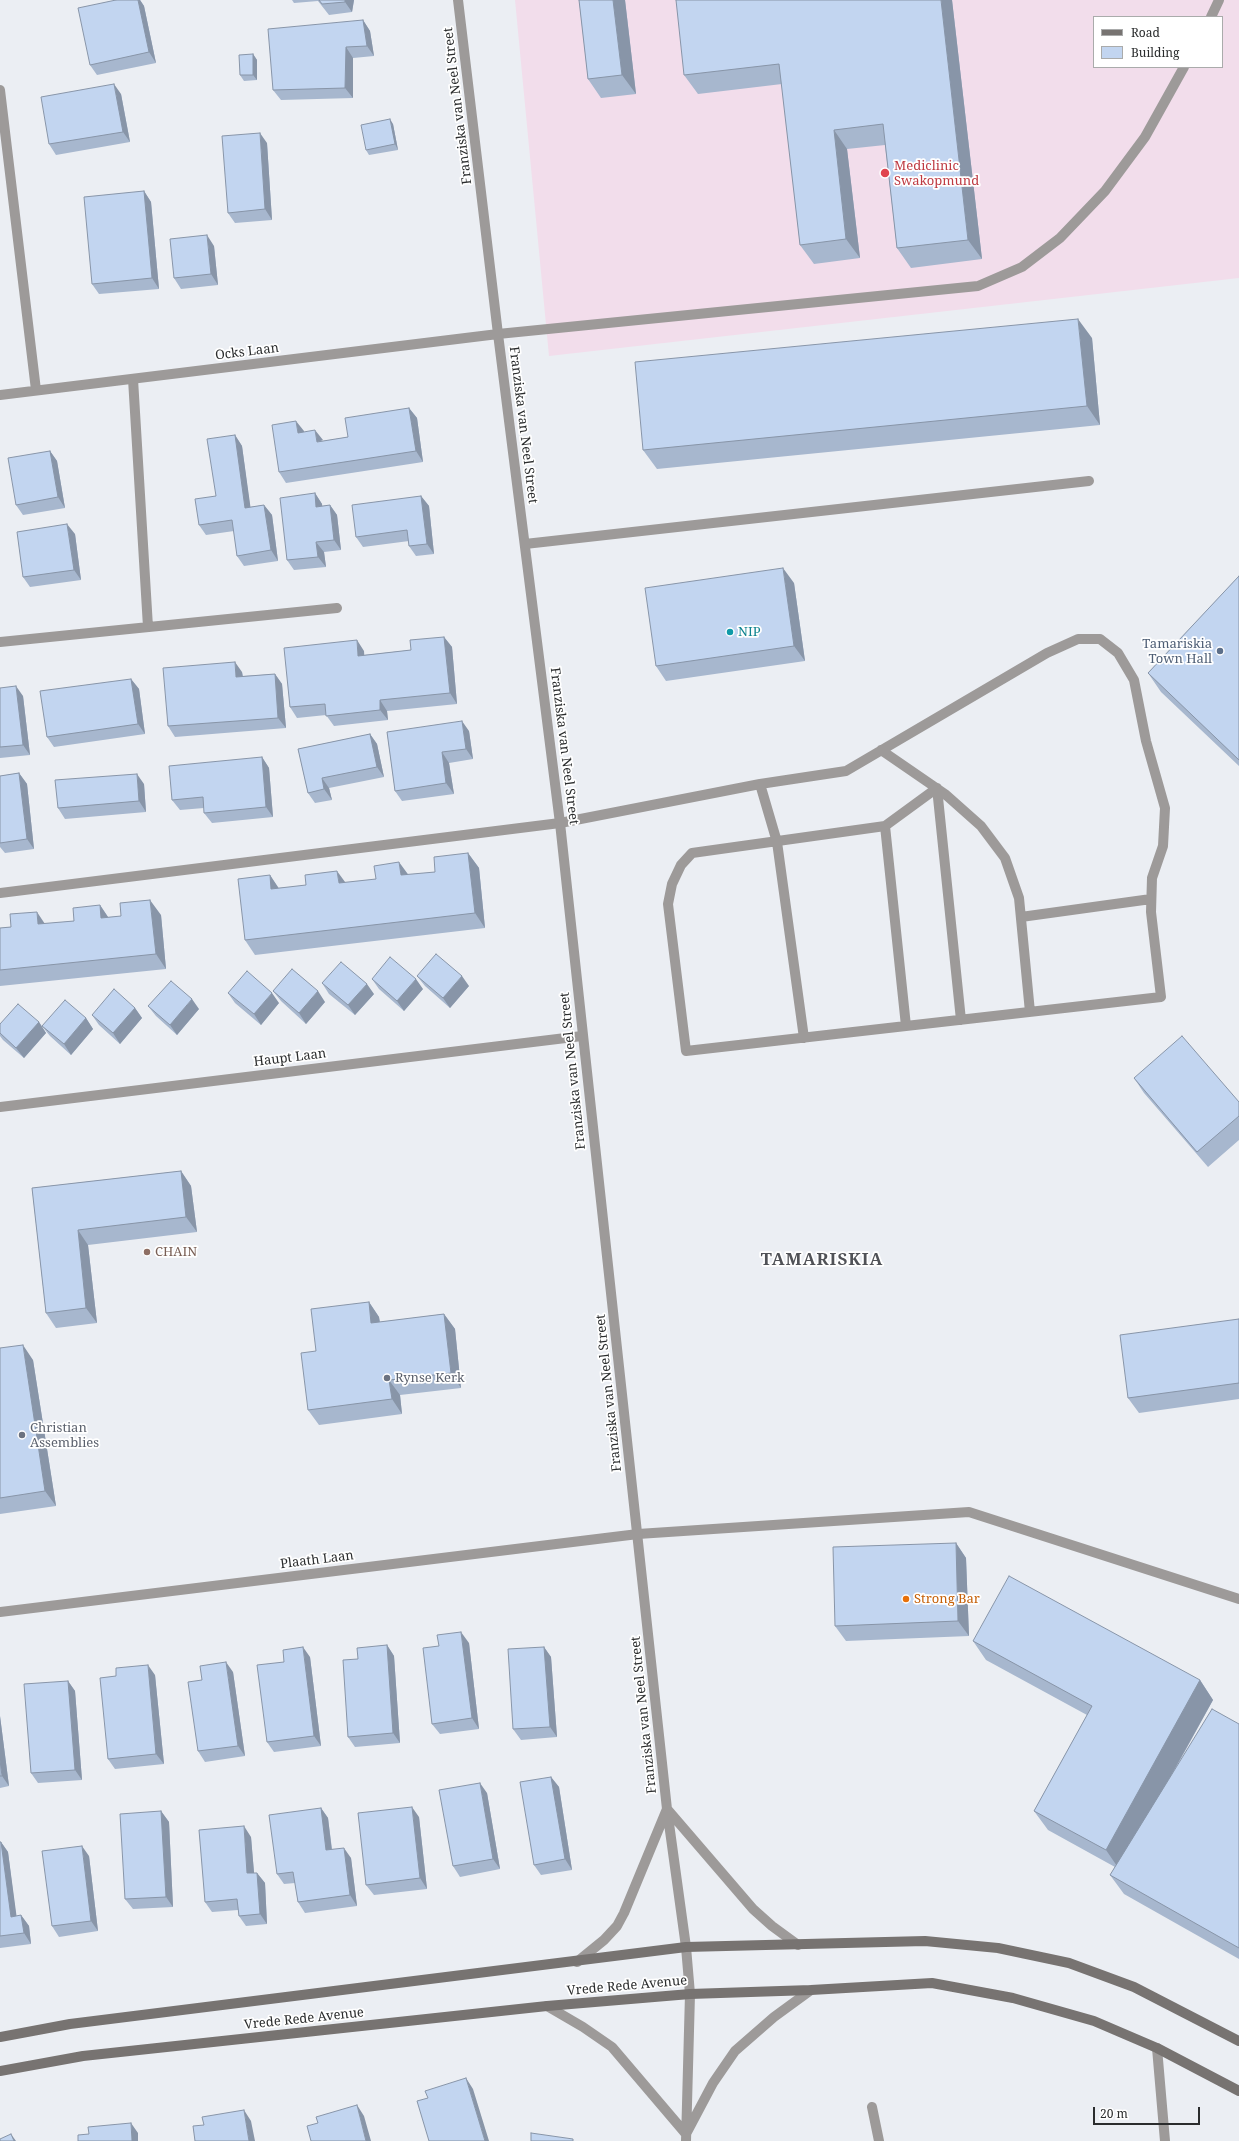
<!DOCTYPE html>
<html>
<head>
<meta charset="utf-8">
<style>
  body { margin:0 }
  #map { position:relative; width:1239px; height:2141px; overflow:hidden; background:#ebeef3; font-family:"Noto Serif",serif }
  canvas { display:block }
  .legend { position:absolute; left:1093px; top:16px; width:130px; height:52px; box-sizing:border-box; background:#fff; border:1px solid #aaabab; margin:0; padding:5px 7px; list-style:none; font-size:12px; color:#2a2c2d }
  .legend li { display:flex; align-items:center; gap:8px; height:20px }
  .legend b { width:20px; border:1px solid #aaabab }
  .scale { position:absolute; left:1093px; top:2107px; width:107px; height:18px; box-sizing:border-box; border:2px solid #2a2c2d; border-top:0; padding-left:5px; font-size:12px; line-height:14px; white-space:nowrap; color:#2a2c2d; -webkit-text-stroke:3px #fff; paint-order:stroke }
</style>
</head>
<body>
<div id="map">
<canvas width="1239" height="2141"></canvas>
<ul class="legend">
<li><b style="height:5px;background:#777371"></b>Road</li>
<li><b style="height:11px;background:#c2d5f0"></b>Building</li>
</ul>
<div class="scale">20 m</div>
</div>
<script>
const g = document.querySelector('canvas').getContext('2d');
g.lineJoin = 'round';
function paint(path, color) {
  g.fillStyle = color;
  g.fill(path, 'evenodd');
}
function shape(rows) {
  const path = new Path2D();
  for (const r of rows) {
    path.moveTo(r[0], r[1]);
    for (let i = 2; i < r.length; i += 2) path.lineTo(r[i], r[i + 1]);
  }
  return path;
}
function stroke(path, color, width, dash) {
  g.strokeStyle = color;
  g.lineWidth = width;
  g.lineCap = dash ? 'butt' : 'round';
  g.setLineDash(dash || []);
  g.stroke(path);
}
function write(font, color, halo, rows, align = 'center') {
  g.font = font + ' "Noto Serif",serif';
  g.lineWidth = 3.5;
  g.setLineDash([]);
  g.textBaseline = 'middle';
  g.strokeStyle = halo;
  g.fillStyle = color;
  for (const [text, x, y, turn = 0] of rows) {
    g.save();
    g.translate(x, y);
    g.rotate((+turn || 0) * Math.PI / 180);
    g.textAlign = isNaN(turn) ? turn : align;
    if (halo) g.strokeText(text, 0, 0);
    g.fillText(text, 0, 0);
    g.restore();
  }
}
paint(shape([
  [515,0,1239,0,1239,278,549,356],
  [1094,17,1222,17,1222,67,1094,67]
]), '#f2ddeb');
stroke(shape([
  [1211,17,1219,0],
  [498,334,978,286,1022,267,1060,238,1105,191,1145,137,1184,67],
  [133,379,148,627],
  [525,544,1089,481],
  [0,642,337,608],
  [881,750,945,794,981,826,1005,858,1019,898,1030,1012],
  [760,784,777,842,804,1038],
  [937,788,961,1020],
  [0,893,560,823,760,784,846,771,1047,653,1078,639,1100,639,1118,653,1134,680,1146,741,1165,808,1163,846,1152,878,1151,912,1161,997,686,1051,668,904,672,884,681,865,692,853,885,826],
  [1021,917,1151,899],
  [906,1026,885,826,937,788],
  [638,1534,969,1512,1239,1599],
  [1157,2048,1165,2141],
  [872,2107,879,2141]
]), '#9d9a99', 10);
stroke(shape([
  [458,0,498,334,560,823,667,1809,686,1947,690,1994,686,2141],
  [0,90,36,390],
  [0,395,498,334],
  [0,1107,582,1036],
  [0,1612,638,1534],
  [577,1962,604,1940,617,1926,624,1913,667,1809,753,1909,772,1926,798,1945],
  [547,2006,583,2027,612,2047,686,2134,713,2083,735,2051,774,2017,811,1990]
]), '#9d9a99', 10);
stroke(shape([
  [0,2037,70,2024,686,1947,925,1941,998,1948,1069,1963,1134,1987,1239,2041],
  [0,2071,83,2056,547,2006,690,1994,811,1990,932,1983,1013,1998,1094,2021,1157,2048,1239,2091]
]), '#777371', 10);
paint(shape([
  [116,0,140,0,144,6,156,63,97,75,90,65],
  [292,0,354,0,352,12,329,15,318,1,294,3],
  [579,0,625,0,636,94,601,98,588,79],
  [952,0,982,259,911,268,897,248,885,145,847,149,860,258,814,264,800,245,782,84,698,94,684,75],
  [363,20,370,31,374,56,353,58,353,98,281,100,273,90],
  [253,54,257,60,257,80,244,81,240,75],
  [121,94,130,142,56,155,49,144],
  [393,124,398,150,369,155,366,150],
  [267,143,272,220,235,223,228,213],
  [144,191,151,202,159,289,99,294,92,284],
  [214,246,218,285,181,289,174,278],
  [1092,338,1100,425,657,469,643,450],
  [409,408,417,418,423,462,286,483,279,472,304,431,304,432,323,441,348,437],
  [235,435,242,446,250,507,264,505,272,515,278,561,244,566,237,556,234,531,206,535,199,525,216,496],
  [50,451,57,461,65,508,23,515,16,505],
  [315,493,322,504,322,506,330,505,337,515,341,550,324,552,326,567,294,570,287,560],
  [421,496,429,506,434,554,416,556,409,546,409,541,363,547,356,537],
  [75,534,81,580,30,587,23,577],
  [1239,576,1239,766,1161,692,1148,673],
  [794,583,805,661,666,681,656,666],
  [444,637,452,647,457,704,387,711,388,720,334,726,326,715,297,718,290,707,364,651,364,655,411,650],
  [242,672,243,676,275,674,282,684,286,728,175,737,168,726],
  [131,679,139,689,145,734,54,747,47,737],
  [0,688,23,696,30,755,0,758],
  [469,731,473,759,449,763,454,794,402,801,395,791,387,732],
  [370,734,377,744,384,777,329,788,332,800,315,803,308,793,298,749],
  [262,757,269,768,273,817,212,823,204,813,204,808,180,810,172,800],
  [19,773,27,784,34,849,5,853,0,847,0,776],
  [144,784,146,812,65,819,58,808],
  [468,853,479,868,485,928,255,955,245,940,270,875,278,888,345,883,376,879,408,875,435,872],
  [100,905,108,917,161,915,166,969,0,986,0,928,74,921],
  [417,976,469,986,450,1008,425,986],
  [372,979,423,989,404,1011,379,989],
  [322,983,374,994,355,1015,329,994],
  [273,991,325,1002,306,1024,281,1001],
  [228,993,279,1003,261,1025,235,1003],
  [148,1006,199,1009,177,1035,156,1016],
  [135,1008,142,1018,120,1044,99,1025,92,1015],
  [86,1018,93,1029,71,1055,50,1036,42,1026],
  [39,1022,46,1033,24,1058,3,1040,0,1036,0,1024],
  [1134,1078,1239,1102,1239,1140,1208,1167,1144,1093],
  [181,1171,191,1186,197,1232,88,1245,97,1323,56,1328,46,1313,32,1188],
  [369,1302,379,1317,380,1322,444,1314,455,1329,461,1388,400,1395,402,1414,319,1425,308,1410,316,1351],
  [1239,1319,1239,1399,1139,1413,1128,1398],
  [0,1348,33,1360,56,1506,0,1514],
  [956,1543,966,1558,969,1636,846,1641,835,1626],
  [973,1641,1200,1680,1213,1700,1172,1775,1239,1724,1239,1959,1124,1894,1110,1875,1115,1867,1048,1830,1034,1811,1087,1715,986,1660],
  [469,1643,479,1729,440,1734,432,1724,439,1646],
  [387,1645,394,1656,400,1743,355,1747,348,1737],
  [544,1647,551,1657,557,1737,521,1740,513,1729],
  [310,1657,321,1746,274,1752,267,1742],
  [233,1672,245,1756,205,1762,198,1751],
  [155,1675,164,1764,115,1769,108,1759,116,1676],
  [68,1681,75,1691,82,1780,38,1783,31,1773],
  [0,1716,9,1786,0,1788],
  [551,1777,559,1787,572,1870,541,1875,534,1865],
  [487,1793,500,1869,460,1877,453,1866],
  [321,1808,328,1818,332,1849,351,1858,357,1906,305,1913,298,1902,295,1883,284,1884,277,1874],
  [161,1811,169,1822,173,1907,133,1909,125,1899],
  [419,1817,427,1889,374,1895,366,1885],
  [251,1837,254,1873,257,1873,265,1883,267,1924,246,1926,239,1916,238,1910,212,1912,205,1902],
  [0,1842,1,1842,8,1852,16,1916,21,1915,29,1926,31,1944,0,1948],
  [89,1856,98,1931,59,1937,52,1926]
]), '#a7b7ce');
paint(shape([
  [138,0,140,0,144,6,156,63,149,52],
  [345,0,354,0,352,12,345,2],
  [613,0,625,0,636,94,622,75],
  [941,0,952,0,982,259,968,240],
  [363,20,370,31,374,56,367,46],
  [346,47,353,58,353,98,345,88],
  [253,54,257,60,257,80,253,75],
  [114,84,121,94,130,142,123,132],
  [390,119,393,124,398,150,395,144],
  [834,130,847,149,860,258,846,239],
  [260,133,267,143,272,220,265,209],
  [144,191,151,202,159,289,152,278],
  [207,235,214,246,218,285,211,274],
  [1078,319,1092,338,1100,425,1087,406],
  [409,408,417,418,423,462,416,451],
  [296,421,304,431,305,443,298,433],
  [315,430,323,440,317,442],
  [235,435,242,446,252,518,245,508],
  [50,451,57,461,65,508,58,497],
  [315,493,322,504,324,517,316,507],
  [421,496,429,506,434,554,427,544],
  [264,505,272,515,278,561,271,550],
  [330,505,337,515,341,550,334,540],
  [67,524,75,534,81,580,74,570],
  [316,542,324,552,326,567,318,557],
  [783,568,794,583,805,661,794,646],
  [444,637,452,647,457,704,450,693],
  [357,640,364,651,365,666,358,656],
  [235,662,242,672,244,687,236,677],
  [275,674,282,684,286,728,278,718],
  [131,679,139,689,145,734,138,724],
  [16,686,23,696,30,755,23,745],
  [380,700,387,711,388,720,380,710],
  [462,721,469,731,473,759,466,749],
  [370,734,377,744,384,777,377,767],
  [442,752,449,763,454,794,446,783],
  [262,757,269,768,273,817,266,807],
  [19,773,27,784,34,849,27,839],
  [137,774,144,784,146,812,139,801],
  [322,778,329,788,332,800,324,789],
  [468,853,479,868,485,928,475,913],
  [399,862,410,877,401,875],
  [337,871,348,886,339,883],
  [270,875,280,890,271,889],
  [150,900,161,915,166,969,156,954],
  [100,905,110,920,101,918],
  [37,912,47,927,38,924],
  [462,976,469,986,450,1008,443,998],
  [416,979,423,989,404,1011,397,1001],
  [367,984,374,994,355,1015,348,1005],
  [318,991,325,1002,306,1024,299,1013],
  [272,993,279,1003,261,1025,254,1014],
  [192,999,199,1009,177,1035,170,1025],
  [135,1008,142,1018,120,1044,113,1033],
  [86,1018,93,1029,71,1055,64,1044],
  [39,1022,46,1033,24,1058,16,1048],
  [181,1171,191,1186,197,1232,186,1217],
  [78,1230,88,1245,97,1323,86,1308],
  [369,1302,379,1317,382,1338,371,1323],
  [444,1314,455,1329,461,1388,451,1373],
  [23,1345,33,1360,56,1506,45,1491],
  [389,1380,400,1395,402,1414,392,1399],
  [956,1543,966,1558,969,1636,958,1621],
  [461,1632,469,1643,479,1729,472,1718],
  [387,1645,394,1656,400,1743,393,1733],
  [303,1647,310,1657,321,1746,314,1736],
  [544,1647,551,1657,557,1737,550,1727],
  [226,1662,233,1672,245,1756,238,1746],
  [148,1665,155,1675,164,1764,156,1754],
  [1200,1680,1213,1700,1119,1869,1106,1850],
  [68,1681,75,1691,82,1780,75,1770],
  [0,1716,9,1786,2,1776,0,1760],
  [551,1777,559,1787,572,1870,565,1859],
  [480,1783,487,1793,500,1869,493,1859],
  [412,1807,419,1817,427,1889,420,1878],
  [321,1808,328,1818,333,1860,326,1850],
  [161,1811,169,1822,173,1907,166,1897],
  [244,1826,251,1837,255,1884,247,1873],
  [1,1842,8,1852,18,1927,11,1917],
  [82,1846,89,1856,98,1931,91,1921],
  [344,1848,351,1858,357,1906,350,1895],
  [257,1873,265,1883,267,1924,260,1914],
  [21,1915,29,1926,31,1944,24,1933],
  [466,2078,473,2089,489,2141,485,2141],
  [357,2105,364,2116,371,2141,366,2141],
  [244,2110,251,2121,255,2141,249,2141],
  [131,2123,138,2133,138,2141,132,2141],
  [11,2134,16,2141,14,2141]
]), '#8895a8');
const building = shape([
  [116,0,138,0,149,52,90,65,78,8,116,0],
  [319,0,345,0,345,2,322,4,319,0],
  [579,0,613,0,622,75,588,79,579,0],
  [676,0,941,0,968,240,897,248,883,124,834,130,846,239,800,245,779,64,684,75,676,0],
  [363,20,367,46,346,47,345,88,273,90,268,29,363,20],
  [253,54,253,75,240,75,239,55,253,54],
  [114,84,123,132,49,144,41,97,114,84],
  [390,119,395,144,366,150,361,125,390,119],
  [260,133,265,209,228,213,222,136,260,133],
  [144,191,152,278,92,284,84,197,144,191],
  [207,235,211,274,174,278,170,239,207,235],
  [1078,319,1087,406,643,450,635,362,1078,319],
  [409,408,416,451,279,472,272,425,296,421,298,433,315,430,317,442,348,437,345,418,409,408],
  [235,435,245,508,264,505,271,550,237,556,232,520,199,525,195,499,216,496,207,439,235,435],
  [50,451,58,497,16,505,8,458,50,451],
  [315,493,316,507,330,505,334,540,316,542,318,557,287,560,280,498,315,493],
  [421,496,427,544,409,546,407,530,356,537,352,505,421,496],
  [67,524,74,570,23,577,17,532,67,524],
  [783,568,794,646,656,666,645,588,783,568],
  [1239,576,1239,760,1148,673,1239,576],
  [444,637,450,693,380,700,380,710,326,716,325,704,290,707,284,648,357,640,358,656,411,650,410,640,444,637],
  [235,662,236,677,275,674,278,718,168,726,163,668,235,662],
  [131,679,138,724,47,737,40,691,131,679],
  [16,686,23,745,0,747,0,688,16,686],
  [462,721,466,749,442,752,446,783,395,791,387,732,462,721],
  [370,734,377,767,322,778,324,789,308,793,298,749,370,734],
  [262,757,266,807,204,813,203,797,172,800,169,766,262,757],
  [19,773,27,839,0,843,0,776,19,773],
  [137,774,139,801,58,808,55,780,137,774],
  [468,853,475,913,245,940,238,879,270,875,271,889,306,885,305,875,337,871,339,883,376,879,374,866,399,862,401,875,435,872,434,857,468,853],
  [150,900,156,954,0,970,0,928,11,927,10,914,37,912,38,924,74,921,73,908,100,905,101,918,121,916,120,903,150,900],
  [436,954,462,976,443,998,417,976,436,954],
  [390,957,416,979,397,1001,372,979,390,957],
  [341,962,367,984,348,1005,322,983,341,962],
  [292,969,318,991,299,1013,273,991,292,969],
  [247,971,272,993,254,1014,228,993,247,971],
  [171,981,192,999,170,1025,148,1006,171,981],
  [114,989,135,1008,113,1033,92,1015,114,989],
  [65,1000,86,1018,64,1044,42,1026,65,1000],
  [18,1004,39,1022,16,1048,0,1033,0,1024,18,1004],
  [1182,1036,1239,1102,1239,1116,1197,1152,1134,1078,1182,1036],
  [181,1171,186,1217,78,1230,86,1308,46,1313,32,1188,181,1171],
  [369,1302,371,1323,444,1314,451,1373,389,1380,392,1399,308,1410,301,1353,316,1351,311,1309,369,1302],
  [1239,1319,1239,1383,1128,1398,1120,1335,1239,1319],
  [23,1345,45,1491,0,1498,0,1348,23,1345],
  [956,1543,958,1621,835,1626,833,1547,956,1543],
  [1009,1576,1200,1680,1106,1850,1034,1811,1092,1706,973,1641,1009,1576],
  [461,1632,472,1718,432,1724,423,1648,439,1646,437,1635,461,1632],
  [387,1645,393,1733,348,1737,343,1660,358,1659,357,1648,387,1645],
  [303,1647,314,1736,267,1742,257,1665,284,1662,283,1650,303,1647],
  [544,1647,550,1727,513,1729,508,1649,544,1647],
  [226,1662,238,1746,198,1751,188,1682,202,1680,200,1666,226,1662],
  [148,1665,156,1754,108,1759,100,1678,116,1676,116,1668,148,1665],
  [68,1681,75,1770,31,1773,24,1684,68,1681],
  [1212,1709,1239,1724,1239,1948,1110,1875,1212,1709],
  [0,1760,2,1776,0,1776,0,1760],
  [551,1777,565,1859,534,1865,520,1782,551,1777],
  [480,1783,493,1859,453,1866,439,1790,480,1783],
  [412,1807,420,1878,366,1885,358,1813,412,1807],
  [321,1808,326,1850,344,1848,350,1895,298,1902,293,1872,277,1874,269,1815,321,1808],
  [161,1811,166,1897,125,1899,120,1814,161,1811],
  [244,1826,247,1873,257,1873,260,1914,239,1916,237,1899,205,1902,199,1830,244,1826],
  [0,1842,1,1842,11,1917,21,1915,24,1933,0,1936,0,1842],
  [82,1846,91,1921,52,1926,42,1851,82,1846],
  [466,2078,485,2141,429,2141,417,2101,428,2098,425,2091,466,2078],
  [357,2105,366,2141,311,2141,307,2126,318,2123,316,2117,357,2105],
  [244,2110,249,2141,195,2141,193,2126,204,2125,202,2117,244,2110],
  [131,2123,132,2141,78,2141,78,2135,89,2134,88,2127,131,2123],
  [531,2133,573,2139,573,2141,531,2141,531,2133],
  [11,2134,14,2141,0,2141,0,2139,11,2134]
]);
paint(building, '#c2d5f0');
stroke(building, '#8895a8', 1);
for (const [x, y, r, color] of [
  [885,173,5,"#e0444e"],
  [730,632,4,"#0f9aa8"],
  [1220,651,4,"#5c6f8a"],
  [147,1252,4,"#8d6e63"],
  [387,1378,4,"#6b7280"],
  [22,1435,4,"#6b7280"],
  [906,1599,4,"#e8710a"]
]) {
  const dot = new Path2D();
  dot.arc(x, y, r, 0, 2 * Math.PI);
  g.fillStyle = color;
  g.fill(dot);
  stroke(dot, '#fff', 1.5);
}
write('13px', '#2a2c2d', '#fff', [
  ["Franziska van Neel Street",458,106,-97],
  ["Ocks Laan",247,352,-7],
  ["Franziska van Neel Street",523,425,83],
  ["Franziska van Neel Street",564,746,83],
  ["Haupt Laan",290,1058,-7],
  ["Franziska van Neel Street",573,1071,-96],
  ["Franziska van Neel Street",609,1393,-96],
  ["Plaath Laan",317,1560,-7],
  ["Franziska van Neel Street",644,1715,-96],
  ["Vrede Rede Avenue",627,1986,-5],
  ["Vrede Rede Avenue",304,2019,-6]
]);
write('13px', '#be3a42', '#fff', [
  ["Mediclinic",894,166],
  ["Swakopmund",894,181]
], 'left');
write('13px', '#0d838f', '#fff', [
  ["NIP",738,632]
], 'left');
write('13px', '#4e5e75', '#fff', [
  ["Tamariskia",1212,644],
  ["Town Hall",1212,659]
], 'right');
write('13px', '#785e54', '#fff', [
  ["CHAIN",155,1252]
], 'left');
write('13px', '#5b616d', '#fff', [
  ["Rynse Kerk",395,1378],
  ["Christian",30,1428],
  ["Assemblies",30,1443]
], 'left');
write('13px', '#c56008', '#fff', [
  ["Strong Bar",914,1599]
], 'left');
g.letterSpacing = '1px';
write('bold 17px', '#505257', '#fff', [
  ["TAMARISKIA",822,1260]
]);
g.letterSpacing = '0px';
</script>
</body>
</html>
